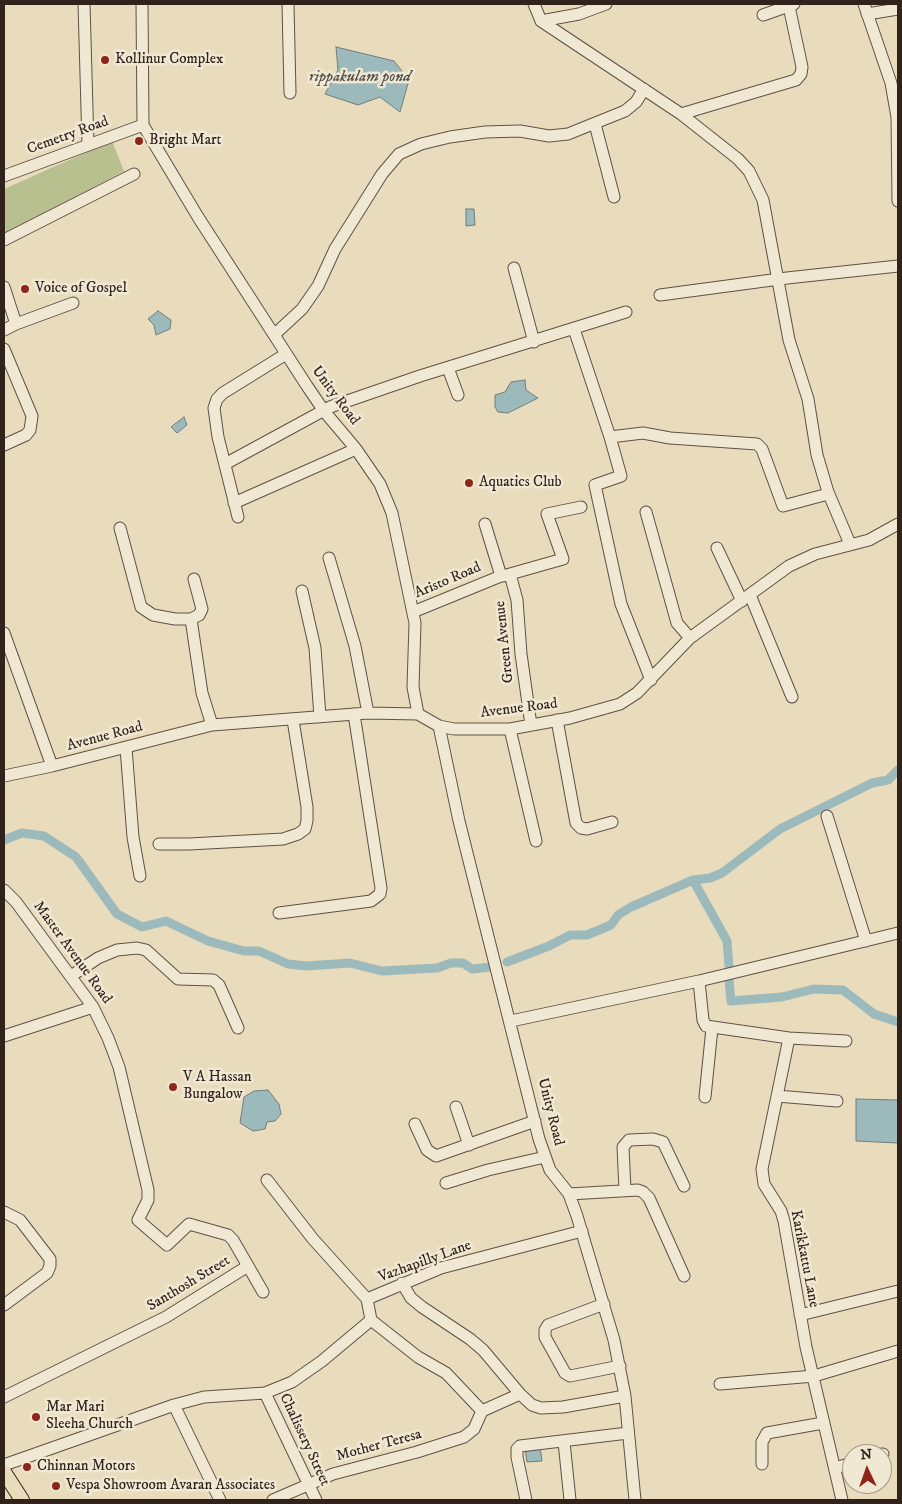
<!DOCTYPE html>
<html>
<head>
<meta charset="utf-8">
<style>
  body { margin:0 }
  #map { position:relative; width:902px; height:1504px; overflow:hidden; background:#e9dcbd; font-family:"IM FELL DW Pica",serif }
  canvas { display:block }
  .frame { position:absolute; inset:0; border:5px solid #31221b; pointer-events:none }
  .north { position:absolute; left:842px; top:1444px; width:50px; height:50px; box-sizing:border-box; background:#f1e8d4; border:1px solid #a4998a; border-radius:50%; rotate:357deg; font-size:14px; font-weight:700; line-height:20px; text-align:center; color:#31221b }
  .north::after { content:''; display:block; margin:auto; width:18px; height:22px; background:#8f2418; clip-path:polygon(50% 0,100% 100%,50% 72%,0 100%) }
</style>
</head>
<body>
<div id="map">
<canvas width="902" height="1504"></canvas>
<div class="frame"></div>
<div class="north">N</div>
</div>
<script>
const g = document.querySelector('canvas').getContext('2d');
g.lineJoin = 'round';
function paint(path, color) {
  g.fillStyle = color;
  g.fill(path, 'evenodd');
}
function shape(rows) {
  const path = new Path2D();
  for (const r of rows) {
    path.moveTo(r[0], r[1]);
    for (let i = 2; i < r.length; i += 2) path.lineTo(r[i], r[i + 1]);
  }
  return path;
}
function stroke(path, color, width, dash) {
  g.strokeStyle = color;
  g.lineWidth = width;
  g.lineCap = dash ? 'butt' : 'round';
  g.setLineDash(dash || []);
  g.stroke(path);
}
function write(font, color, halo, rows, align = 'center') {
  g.font = font + ' "IM FELL DW Pica",serif';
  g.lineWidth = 5;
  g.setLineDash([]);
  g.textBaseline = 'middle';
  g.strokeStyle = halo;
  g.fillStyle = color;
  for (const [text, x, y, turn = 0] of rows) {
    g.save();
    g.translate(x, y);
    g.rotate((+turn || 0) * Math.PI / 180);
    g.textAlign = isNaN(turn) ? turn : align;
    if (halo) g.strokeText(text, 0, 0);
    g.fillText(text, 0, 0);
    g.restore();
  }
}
paint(shape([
  [112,141,124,171,4,235,4,189]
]), '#b9c08f');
const water = shape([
  [336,47,394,61,409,80,400,112,380,97,358,105,325,94,338,70,336,47],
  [466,209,474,209,475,225,466,226,466,209],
  [158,311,171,320,170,329,156,335,154,325,148,319,158,311],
  [525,380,526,390,538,398,508,413,498,412,495,407,495,395,505,392,511,382,525,380],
  [184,417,187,425,177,433,171,427,184,417],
  [268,1090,279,1104,281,1114,275,1121,267,1122,265,1129,253,1131,240,1123,244,1097,254,1091,268,1090],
  [856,1099,898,1100,898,1143,856,1141,856,1099],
  [540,1446,542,1461,527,1462,525,1448,540,1446]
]);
paint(water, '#9cb9bc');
stroke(water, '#717d7c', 1);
stroke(shape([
  [4,840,22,833,44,836,76,857,117,914,142,927,166,921,208,941,244,951,259,951,288,964,306,966,350,963,382,971,437,968,451,963,463,963,472,969,491,967],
  [693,880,727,941,729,966],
  [507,962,549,946,570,935,587,935,611,925,618,915,631,907,693,880,710,878,722,873,780,829,872,783,888,780,898,770],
  [729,980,731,1001,782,997,814,989,843,990,874,1014,898,1022]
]), '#9cb9bc', 9);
const minor = shape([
  [84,4,88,145],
  [142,4,143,125,198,217,307,386,324,411,356,449,380,484,392,513,415,623,413,687,418,714],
  [288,4,290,93],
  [534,4,541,21,681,114,738,159,749,171,763,200,789,340,808,399,817,455,828,492,850,544],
  [864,4,891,83,897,117,898,201],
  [867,14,898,9],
  [763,15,794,4],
  [541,21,579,14,606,4],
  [681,114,796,80,801,74,802,67,790,11],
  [595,124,614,197],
  [4,176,143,125],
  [4,240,134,174],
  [514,268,534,342],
  [4,287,16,324,73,303],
  [660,295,787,278,898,266],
  [574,329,610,437],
  [4,330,16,324],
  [275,334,302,309,318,286,335,249,382,174,399,154,421,144,450,137,485,132,520,131,549,136,568,134,625,111,636,102,644,89],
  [4,349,32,416,30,430,26,435,4,445],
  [448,368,458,395],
  [225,464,330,407,420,376,626,312],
  [234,503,356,449],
  [646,512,677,623,690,638],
  [238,517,218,437,214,408,217,399,223,393,286,354],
  [120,528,141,607,153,615,175,619,191,619],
  [717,548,742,601],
  [329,558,355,646,368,713],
  [510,574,517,600,521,654,531,725],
  [503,576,563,559,547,514,581,507],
  [194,579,202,609,199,615,191,619,202,693,212,725],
  [302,591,315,648,320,717],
  [750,595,792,697],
  [413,612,501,576,485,524],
  [4,633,52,766],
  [651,680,621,604,595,485,621,476,610,437,643,433,670,438,757,444,762,449,783,506,828,494],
  [557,720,576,823,581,828,587,829,612,822],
  [439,726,459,821,539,1139,550,1170,569,1194,577,1216,614,1340,625,1396,635,1500],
  [510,729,536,841],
  [126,748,133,837,140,876],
  [4,776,52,766,212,725,368,713,418,714,439,726,454,729,510,729,570,718,620,704,637,693,690,638,789,566,815,554,869,540,898,524],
  [827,816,866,941],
  [159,844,189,844,283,839,298,834,305,829,307,821,307,807,293,720],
  [4,890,16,902,93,1007,108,1038,119,1067,148,1190,148,1200,138,1220,167,1245,189,1224,228,1235,233,1240,248,1266,166,1317,4,1397],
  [279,913,371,901,380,894,381,888,354,714],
  [71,976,98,958,117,950,137,948,146,950,178,979,213,980,219,985,238,1028],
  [699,981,703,1020,706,1026,789,1038,762,1169,764,1184,781,1211,784,1221,806,1347,842,1500],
  [511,1021,699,981,898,933],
  [4,1036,93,1007],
  [789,1038,846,1041],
  [777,1096,837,1101],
  [705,1097,712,1028],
  [456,1107,469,1145],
  [415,1124,427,1150,436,1156,535,1121],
  [267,1180,313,1239,367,1299],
  [446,1183,488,1170,545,1157],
  [625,1190,623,1147,629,1140,653,1139,663,1142,684,1186],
  [569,1194,638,1190,643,1192,649,1198,684,1276],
  [4,1212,20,1220,50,1259,50,1266,47,1273,4,1305],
  [248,1266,263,1292],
  [367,1299,441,1268,582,1231],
  [604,1304,548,1325,545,1330,545,1337,565,1373,570,1376,620,1366],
  [800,1315,898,1291],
  [371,1320,418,1357,446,1373,482,1411,520,1394,483,1350,470,1339,422,1307,411,1298,402,1283],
  [720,1384,814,1376,898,1351],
  [265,1393,316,1500],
  [520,1394,532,1405,541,1408,563,1407,625,1396],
  [174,1405,220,1500],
  [564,1442,570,1500],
  [882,1454,883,1454],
  [762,1464,762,1442,767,1433,823,1423],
  [4,1465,174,1405,204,1397,265,1393,292,1382,322,1361,371,1320,367,1299],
  [835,1468,852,1463],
  [273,1500,333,1474,417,1452,464,1437,474,1429,482,1411],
  [526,1500,517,1457,517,1449,520,1446,628,1433]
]);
const major = shape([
  [4,1472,22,1500]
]);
stroke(minor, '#5f5044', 13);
stroke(major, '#31221b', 16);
stroke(minor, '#f1e8d4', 11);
stroke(major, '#e9dcbd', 14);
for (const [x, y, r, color] of [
  [105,60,5,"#8f2418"],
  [139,141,5,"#8f2418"],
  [25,289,5,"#8f2418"],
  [469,483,5,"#8f2418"],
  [173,1087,5,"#8f2418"],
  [36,1417,5,"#8f2418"],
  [27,1467,5,"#8f2418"],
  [56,1486,5,"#8f2418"]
]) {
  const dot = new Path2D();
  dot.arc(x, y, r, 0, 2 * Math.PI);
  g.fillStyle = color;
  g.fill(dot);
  stroke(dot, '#f1e8d4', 2);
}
write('15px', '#31221b', '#f1e8d4', [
  ["Kollinur Complex",115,60],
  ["Bright Mart",149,141],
  ["Voice of Gospel",35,289],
  ["Aquatics Club",479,483],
  ["V A Hassan",183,1078],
  ["Bungalow",183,1095],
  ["Mar Mari",46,1408],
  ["Sleeha Church",46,1425],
  ["Chinnan Motors",37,1467],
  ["Vespa Showroom Avaran Associates",66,1486]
], 'left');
write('15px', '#31221b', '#f1e8d4', [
  ["Cemetry Road",68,136,-20],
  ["Unity Road",335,396,53],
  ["Aristo Road",448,581,-23],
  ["Green Avenue",505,642,-96],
  ["Avenue Road",519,709,-7],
  ["Avenue Road",105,737,-15],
  ["Master Avenue Road",72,953,54],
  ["Unity Road",550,1112,76],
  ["Karikkattu Lane",804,1259,79],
  ["Vazhapilly Lane",425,1262,-20],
  ["Santhosh Street",189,1284,-31],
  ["Chalissery Street",304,1440,65],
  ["Mother Teresa",379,1446,-15]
]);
write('italic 16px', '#514f4b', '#f1e8d4', [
  ["rippakulam pond",360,78]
]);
</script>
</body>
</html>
